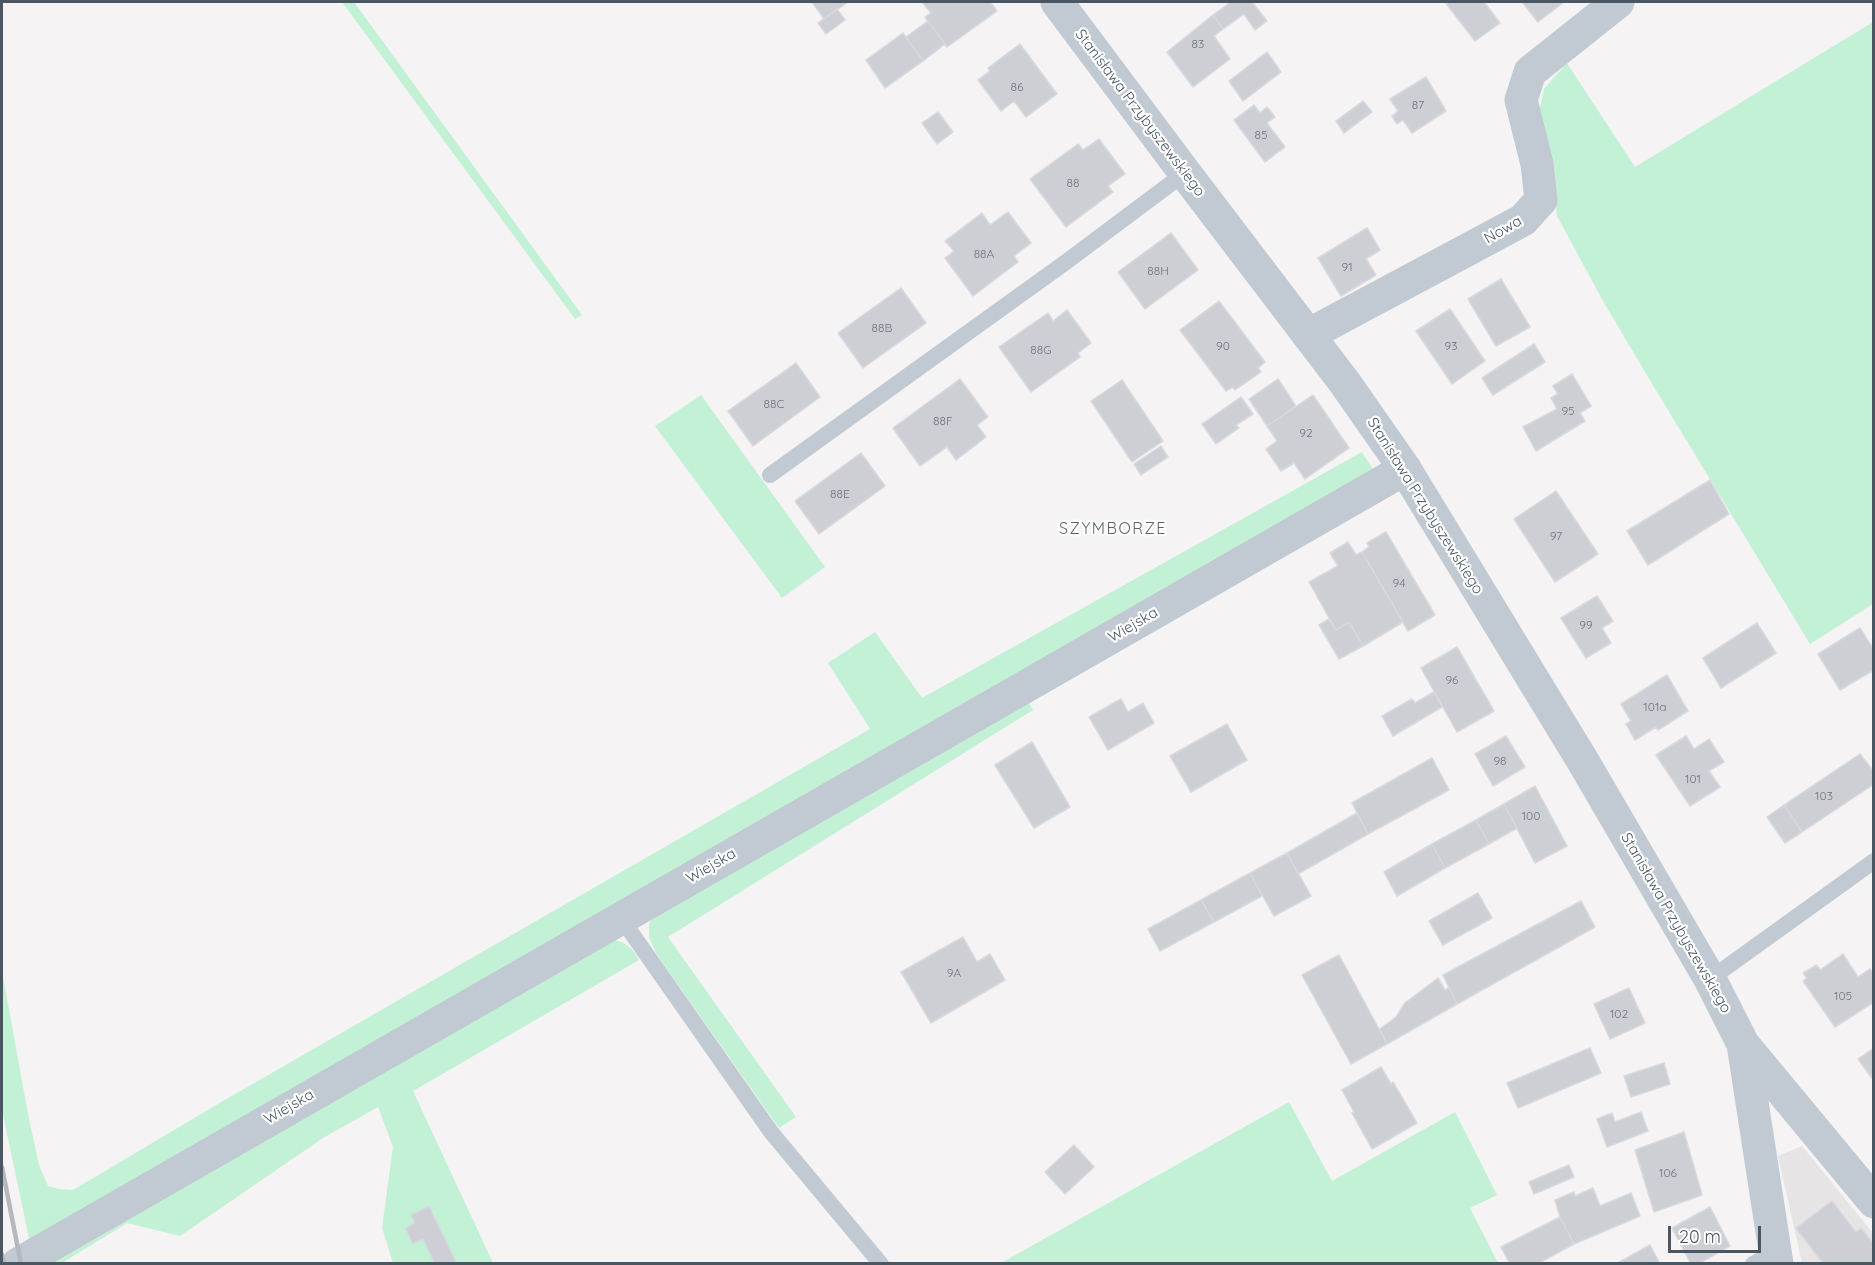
<!DOCTYPE html>
<html>
<head>
<meta charset="utf-8">
<style>
  body { margin:0 }
  #map { position:relative; width:1875px; height:1265px; overflow:hidden; background:#f5f3f3; font-family:Quicksand,sans-serif }
  canvas { display:block }
  .frame { position:absolute; inset:0; border:3px solid #4a5661; pointer-events:none }
  .scale { position:absolute; left:1668px; top:1226px; width:93px; height:27px; box-sizing:border-box; border:3px solid #4a5661; border-top:0; padding-left:8px; font-size:18px; line-height:21px; white-space:nowrap; color:#4a5661; -webkit-text-stroke:4px #fff; paint-order:stroke }
</style>
</head>
<body>
<div id="map">
<canvas width="1875" height="1265"></canvas>
<div class="frame"></div>
<div class="scale">20 m</div>
</div>
<script>
const g = document.querySelector('canvas').getContext('2d');
g.lineJoin = 'round';
function paint(path, color) {
  g.fillStyle = color;
  g.fill(path, 'evenodd');
}
function shape(rows) {
  const path = new Path2D();
  for (const r of rows) {
    path.moveTo(r[0], r[1]);
    for (let i = 2; i < r.length; i += 2) path.lineTo(r[i], r[i + 1]);
  }
  return path;
}
function stroke(path, color, width, dash) {
  g.strokeStyle = color;
  g.lineWidth = width;
  g.lineCap = dash ? 'butt' : 'round';
  g.setLineDash(dash || []);
  g.stroke(path);
}
function write(font, color, halo, rows, align = 'center') {
  g.font = font + ' Quicksand,sans-serif';
  g.lineWidth = 4.5;
  g.setLineDash([]);
  g.textBaseline = 'middle';
  g.strokeStyle = halo;
  g.fillStyle = color;
  for (const [text, x, y, turn = 0] of rows) {
    g.save();
    g.translate(x, y);
    g.rotate((+turn || 0) * Math.PI / 180);
    g.textAlign = isNaN(turn) ? turn : align;
    if (halo) g.strokeText(text, 0, 0);
    g.fillText(text, 0, 0);
    g.restore();
  }
}
paint(shape([
  [1802,1146,1873,1233,1873,1263,1802,1263,1778,1156]
]), '#e6e4e5');
paint(shape([
  [342,2,354,2,582,315,575,319],
  [1873,22,1873,604,1810,644,1651,382,1603,301,1557,216,1554,185,1539,113,1544,89,1567,63,1635,167],
  [701,395,825,567,782,598,655,426],
  [1362,452,1374,471,30,1243,2,1110,2,971,28,1114,39,1165,48,1186,58,1189,73,1190,223,1101,870,729,828,663,875,632,922,698],
  [1026,698,1033,710,668,937,796,1117,779,1128,657,955,649,937,649,925,654,912],
  [612,940,622,942,632,949,639,960,413,1091,493,1263,393,1263,382,1228,393,1147,378,1107,323,1138,180,1236,127,1223,62,1263,37,1264],
  [1289,1102,1332,1181,1455,1112,1497,1195,1470,1208,1498,1263,1001,1263]
]), '#c3f1d5');
const building = shape([
  [812,2,848,2,824,19,812,2],
  [922,2,990,2,997,11,947,47,925,17,931,13,922,2],
  [1231,2,1252,2,1267,21,1255,30,1244,14,1223,29,1213,15,1231,2],
  [1445,2,1484,2,1500,23,1475,41,1445,2],
  [1522,2,1564,2,1538,22,1522,2],
  [837,9,845,20,826,34,818,23,837,9],
  [1213,15,1223,29,1214,36,1230,59,1193,87,1167,52,1213,15],
  [928,21,945,44,923,61,906,37,928,21],
  [903,33,923,61,885,88,866,60,903,33],
  [1020,44,1057,94,1026,117,1014,101,1001,111,978,80,990,71,988,68,1020,44],
  [1267,52,1281,72,1243,101,1229,81,1267,52],
  [1426,77,1446,111,1412,133,1403,120,1397,124,1392,116,1398,111,1390,99,1426,77],
  [1363,101,1372,112,1344,133,1336,121,1363,101],
  [1254,105,1260,113,1267,107,1275,117,1267,123,1285,147,1265,162,1234,120,1254,105],
  [938,112,953,132,937,144,922,123,938,112],
  [1099,139,1125,174,1108,186,1113,192,1066,227,1030,179,1078,144,1083,150,1099,139],
  [1008,212,1031,243,1014,256,1018,262,973,296,945,258,954,251,945,241,982,213,990,225,1008,212],
  [1367,228,1380,250,1366,259,1376,275,1341,296,1318,258,1367,228],
  [1171,233,1198,270,1145,309,1118,272,1171,233],
  [1501,279,1530,327,1496,346,1468,299,1501,279],
  [901,288,926,323,863,368,838,333,901,288],
  [1219,301,1265,362,1258,368,1261,372,1235,390,1233,387,1226,391,1180,330,1219,301],
  [1450,309,1485,361,1452,384,1416,331,1450,309],
  [1067,310,1091,343,1078,353,1080,357,1031,392,999,347,1048,313,1053,321,1067,310],
  [1534,344,1545,362,1493,395,1482,378,1534,344],
  [796,363,820,397,753,446,728,411,796,363],
  [1572,374,1591,406,1580,413,1585,421,1536,451,1523,427,1557,409,1551,398,1558,394,1553,386,1572,374],
  [960,379,988,417,977,425,986,437,956,460,947,447,920,466,893,428,960,379],
  [1278,379,1296,406,1267,426,1249,399,1278,379],
  [1122,380,1163,441,1132,462,1091,401,1122,380],
  [1313,395,1349,448,1305,479,1294,463,1281,471,1266,449,1277,441,1267,426,1313,395],
  [1241,397,1253,414,1236,425,1239,428,1216,444,1202,424,1241,397],
  [1161,446,1168,457,1141,475,1134,464,1161,446],
  [861,453,885,486,819,534,795,501,861,453],
  [1710,480,1729,514,1648,565,1627,531,1710,480],
  [1556,491,1598,554,1555,582,1514,519,1556,491],
  [1386,532,1435,615,1408,631,1362,552,1369,547,1367,543,1386,532],
  [1348,542,1356,555,1362,552,1403,622,1363,646,1349,622,1336,630,1309,582,1338,566,1330,553,1348,542],
  [1597,596,1613,621,1602,628,1611,643,1586,658,1561,618,1597,596],
  [1329,619,1336,630,1349,622,1363,646,1339,659,1319,625,1329,619],
  [1757,623,1776,653,1721,688,1703,658,1757,623],
  [1860,628,1874,650,1874,670,1840,690,1818,654,1860,628],
  [1457,647,1494,711,1457,732,1421,668,1457,647],
  [1667,675,1688,711,1658,730,1656,727,1635,740,1626,724,1631,721,1621,704,1667,675],
  [1434,692,1442,707,1393,736,1382,716,1412,699,1415,703,1434,692],
  [1121,699,1128,712,1143,703,1154,723,1108,750,1089,717,1121,699],
  [1227,724,1247,760,1191,792,1170,756,1227,724],
  [1506,736,1525,767,1493,786,1475,754,1506,736],
  [1686,736,1694,749,1709,739,1724,762,1709,771,1720,787,1690,806,1656,755,1686,736],
  [1032,742,1070,807,1034,828,995,765,1032,742],
  [1860,754,1874,772,1874,784,1802,832,1784,805,1860,754],
  [1432,758,1449,790,1368,834,1352,803,1432,758],
  [1535,786,1567,846,1535,863,1504,804,1535,786],
  [1504,804,1517,828,1489,844,1476,820,1504,804],
  [1784,805,1802,832,1785,843,1767,817,1784,805],
  [1357,813,1368,834,1298,874,1287,853,1357,813],
  [1476,820,1489,844,1445,868,1432,844,1476,820],
  [1432,844,1445,868,1397,896,1384,872,1432,844],
  [1287,853,1311,896,1274,916,1250,873,1287,853],
  [1250,873,1262,896,1214,922,1201,900,1250,873],
  [1478,893,1492,918,1443,945,1429,921,1478,893],
  [1201,900,1214,922,1160,951,1148,929,1201,900],
  [1581,901,1595,927,1457,1004,1443,975,1581,901],
  [963,937,977,962,990,954,1005,980,931,1023,901,972,963,937],
  [1843,954,1858,977,1870,969,1874,974,1874,1002,1835,1027,1803,981,1807,978,1803,973,1817,965,1820,970,1843,954],
  [1339,955,1387,1044,1351,1064,1302,975,1339,955],
  [1438,978,1445,990,1449,987,1457,1004,1387,1044,1380,1029,1396,1017,1405,1003,1438,978],
  [1629,988,1645,1023,1610,1039,1594,1004,1629,988],
  [1590,1048,1601,1073,1518,1108,1507,1083,1590,1048],
  [1874,1048,1874,1081,1858,1059,1874,1048],
  [1664,1063,1670,1084,1631,1097,1624,1076,1664,1063],
  [1381,1067,1391,1084,1393,1082,1417,1123,1372,1149,1352,1113,1354,1112,1342,1090,1381,1067],
  [1641,1112,1648,1131,1607,1147,1597,1119,1612,1113,1615,1122,1641,1112],
  [1684,1132,1702,1195,1654,1212,1635,1150,1684,1132],
  [1074,1145,1094,1167,1065,1194,1045,1172,1074,1145],
  [1569,1165,1574,1177,1534,1194,1529,1182,1569,1165],
  [1593,1188,1600,1206,1631,1193,1640,1216,1574,1244,1560,1217,1555,1200,1574,1192,1575,1196,1593,1188],
  [1832,1201,1856,1232,1861,1228,1874,1244,1874,1264,1820,1264,1822,1262,1796,1228,1832,1201],
  [429,1206,457,1264,435,1264,423,1239,413,1244,405,1228,415,1223,411,1215,429,1206],
  [1710,1207,1730,1246,1698,1264,1691,1264,1672,1228,1710,1207],
  [1560,1217,1574,1244,1537,1264,1510,1264,1501,1247,1560,1217],
  [1650,1245,1660,1264,1616,1264,1650,1245]
]);
paint(building, '#cdcfd5');
stroke(building, '#d7d9de', 1.5);
stroke(shape([
  [770,475,1066,262,1185,173],
  [621,918,771,1132,881,1264],
  [1710,979,1874,861],
  [1753,1264,1775,1252]
]), '#c1cad2', 16);
stroke(shape([
  [1308,335,1523,220,1541,200,1537,164,1521,100,1530,72,1618,2],
  [18,1264,1405,469]
]), '#c1cad2', 33);
stroke(shape([
  [1057,2,1185,173,1345,383,1405,469,1584,763,1710,979,1743,1044,1874,1202],
  [1743,1044,1777,1264]
]), '#c1cad2', 33);
stroke(shape([
  [2,1167,21,1264],
  [2,1254,4,1264]
]), '#b5b8bd', 4.5);
write('12px', '#6b747e', null, [
  ["83",1198,44],
  ["86",1017,87],
  ["87",1418,105],
  ["85",1261,135],
  ["88",1073,183],
  ["88A",984,254],
  ["91",1347,267],
  ["88H",1158,271],
  ["88B",882,328],
  ["90",1223,346],
  ["93",1451,346],
  ["88G",1041,350],
  ["88C",774,404],
  ["95",1568,411],
  ["88F",943,421],
  ["92",1306,433],
  ["88E",840,494],
  ["97",1556,536],
  ["94",1399,583],
  ["99",1586,625],
  ["96",1452,680],
  ["101a",1655,707],
  ["98",1500,761],
  ["101",1693,779],
  ["103",1824,796],
  ["100",1531,816],
  ["9A",954,973],
  ["105",1843,996],
  ["102",1619,1014],
  ["106",1668,1173]
]);
write('15px', '#4a5661', '#fff', [
  ["Stanisława Przybyszewskiego",1140,113,53],
  ["Nowa",1503,230,-30],
  ["Stanisława Przybyszewskiego",1425,506,58],
  ["Wiejska",1133,625,-30],
  ["Wiejska",711,866,-30],
  ["Stanisława Przybyszewskiego",1676,923,60],
  ["Wiejska",289,1107,-30]
]);
g.letterSpacing = '1.5px';
write('16px', '#5f6368', '#fff', [
  ["SZYMBORZE",1113,529]
]);
g.letterSpacing = '0px';
</script>
</body>
</html>
